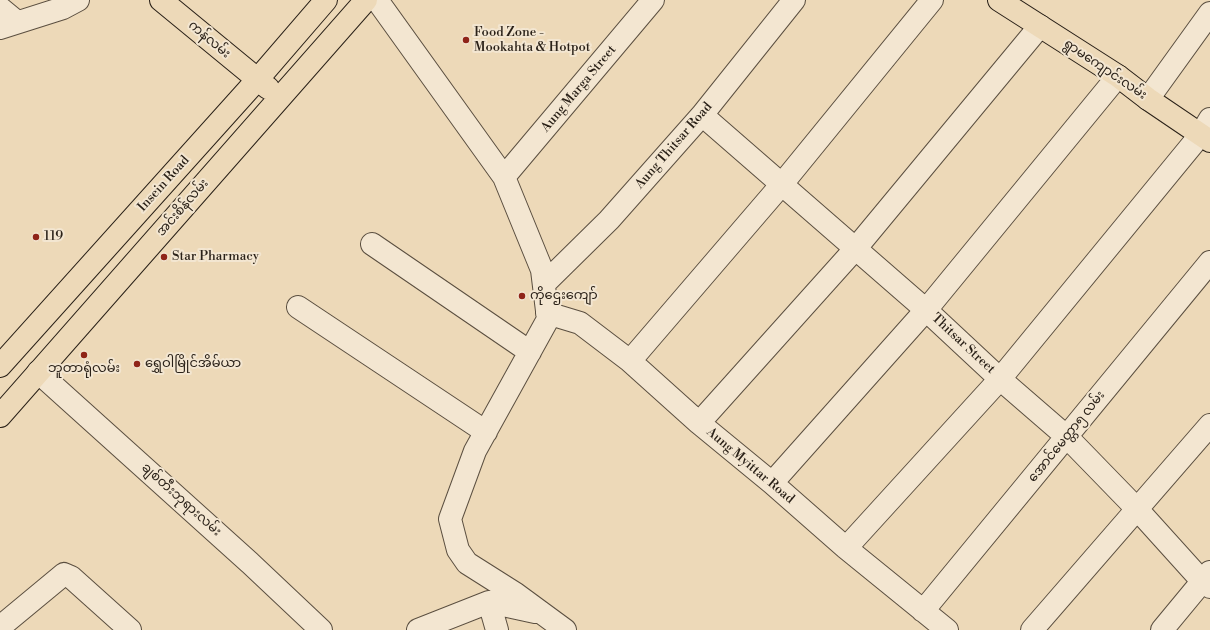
<!DOCTYPE html>
<html>
<head>
<meta charset="utf-8">
<style>
  body { margin:0 }
  canvas { display:block; background:#edd9b8 }
</style>
</head>
<body>
<canvas width="1210" height="630"></canvas>
<script>
const g = document.querySelector('canvas').getContext('2d');
g.lineJoin = 'round';
function shape(rows) {
  const path = new Path2D();
  for (const r of rows) {
    path.moveTo(r[0], r[1]);
    for (let i = 2; i < r.length; i += 2) path.lineTo(r[i], r[i + 1]);
  }
  return path;
}
function stroke(path, color, width, dash) {
  g.strokeStyle = color;
  g.lineWidth = width;
  g.lineCap = dash ? 'butt' : 'round';
  g.setLineDash(dash || []);
  g.stroke(path);
}
function write(font, color, halo, rows, align = 'center') {
  g.font = font + ' "Libre Bodoni","Noto Sans Myanmar",serif';
  g.lineWidth = 4;
  g.setLineDash([]);
  g.textBaseline = 'middle';
  g.strokeStyle = halo;
  g.fillStyle = color;
  for (const [text, x, y, turn = 0] of rows) {
    g.save();
    g.translate(x, y);
    g.rotate((+turn || 0) * Math.PI / 180);
    g.textAlign = isNaN(turn) ? turn : align;
    if (halo) g.strokeText(text, 0, 0);
    g.fillText(text, 0, 0);
    g.restore();
  }
}
const minor = shape([
  [377,0,504,177,542,270,548,319,475,451,450,519,458,550,467,563,516,594,565,630],
  [0,8,17,22],
  [0,28,63,8,78,0],
  [1148,99,1210,13],
  [702,115,926,310,1000,379,1067,437,1137,509,1202,581,1210,587],
  [504,177,653,0],
  [372,244,530,352],
  [544,284,609,220,702,115,794,0],
  [298,307,486,432],
  [547,313,580,323,630,361,699,423,772,483,846,548,947,630],
  [630,361,782,184,932,0],
  [38,372,250,563,321,630],
  [699,423,856,248,1040,26],
  [772,483,926,310,1118,76],
  [846,548,1000,379,1201,134,1210,119],
  [489,602,497,630],
  [923,611,1210,262],
  [0,627,64,574,71,577,130,630],
  [418,630,489,602,535,612],
  [1032,630,1210,425],
  [1162,630,1210,572]
]);
const major = shape([
  [161,0,268,88],
  [999,0,1118,76,1148,99,1210,141],
  [0,366,257,80,326,0],
  [0,416,366,0]
]);
stroke(minor, '#5b4f40', 24);
stroke(major, '#2a2118', 24);
stroke(minor, '#f3e6d1', 22);
stroke(major, '#edd9b8', 22);
for (const [x, y, r, color] of [
  [466,40,4,"#8f2418"],
  [36,237,4,"#8f2418"],
  [164,257,4,"#8f2418"],
  [522,296,4,"#8f2418"],
  [84,355,4,"#8f2418"],
  [137,364,4,"#8f2418"]
]) {
  const dot = new Path2D();
  dot.arc(x, y, r, 0, 2 * Math.PI);
  g.fillStyle = color;
  g.fill(dot);
  stroke(dot, '#f3e6d1', 1.5);
}
write('13px', '#2a2118', '#f3e6d1', [
  ["Food Zone -",474,33],
  ["Mookahta & Hotpot",474,48],
  ["119",44,237],
  ["Star Pharmacy",172,257],
  ["ကိုဌေးကျော်",530,296],
  ["ရွှေဝါမြိုင်အိမ်ယာ",145,364],
  ["ဘူတာရုံလမ်း",84,369,"center"]
], 'left');
write('13px', '#2a2118', '#f3e6d1', [
  ["ကန်လမ်း",209,40,40],
  ["ရွာမကျောင်းလမ်း",1105,70,34],
  ["Aung Marga Street",579,89,-50],
  ["Aung Thitsar Road",674,146,-49],
  ["Insein Road",164,184,-48],
  ["အင်းစိန်လမ်း",183,208,-49],
  ["Thitsar Street",963,344,43],
  ["အောင်မေတ္တာ၅ လမ်း",1067,437,-51],
  ["Aung Myittar Road",750,466,40],
  ["ချစ်တီးဘုရားလမ်း",181,500,42]
]);
</script>
</body>
</html>
